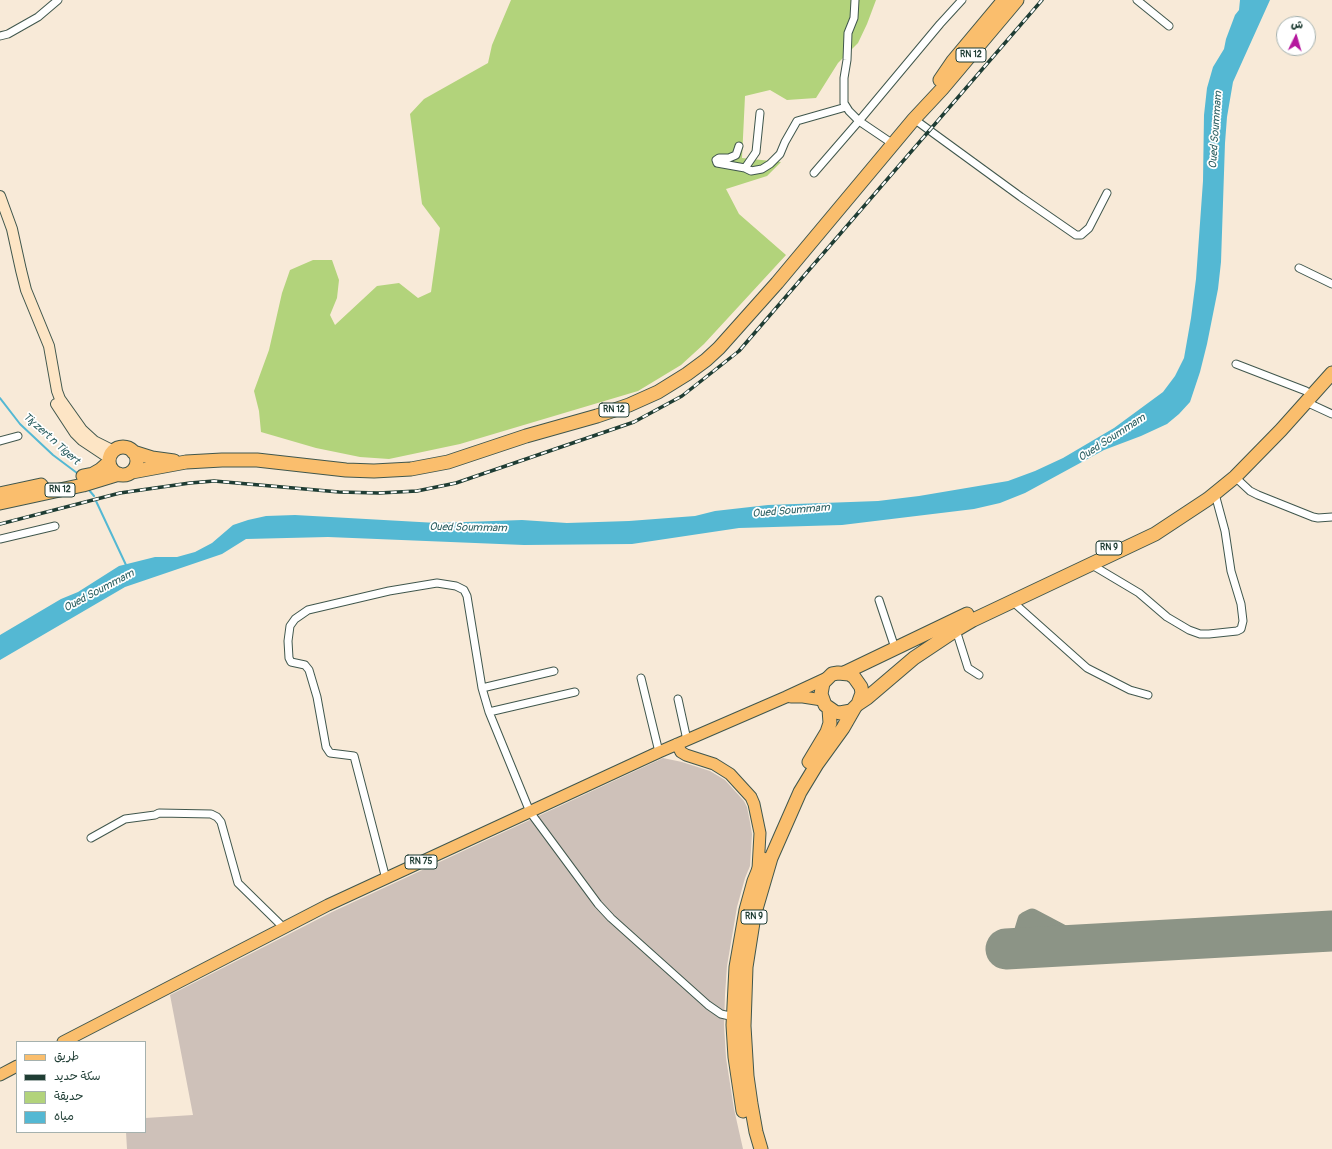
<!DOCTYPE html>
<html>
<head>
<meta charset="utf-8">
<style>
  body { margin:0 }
  #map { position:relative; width:1332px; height:1149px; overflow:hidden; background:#f8ead8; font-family:Pangolin,"Playpen Sans Arabic",sans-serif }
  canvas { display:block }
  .legend { position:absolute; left:16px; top:1041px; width:130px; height:92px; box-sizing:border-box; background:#fff; border:1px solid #a5b1ae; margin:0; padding:5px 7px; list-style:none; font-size:12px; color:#1f3d34 }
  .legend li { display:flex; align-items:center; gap:8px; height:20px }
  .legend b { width:20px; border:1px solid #a5b1ae }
  .north { position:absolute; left:1276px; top:16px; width:40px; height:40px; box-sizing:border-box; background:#fff; border:1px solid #a5b1ae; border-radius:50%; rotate:5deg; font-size:11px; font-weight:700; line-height:16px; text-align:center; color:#1f3d34 }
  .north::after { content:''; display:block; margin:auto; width:14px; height:18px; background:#b5179e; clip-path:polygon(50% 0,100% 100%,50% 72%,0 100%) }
</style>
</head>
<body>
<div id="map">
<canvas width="1332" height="1149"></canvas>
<ul class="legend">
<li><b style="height:5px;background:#fabe6d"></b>طريق</li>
<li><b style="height:5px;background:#1f3d34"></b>سكة حديد</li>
<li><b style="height:11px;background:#b2d37b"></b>حديقة</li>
<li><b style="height:11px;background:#54b8d3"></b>مياه</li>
</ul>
<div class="north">ش</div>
</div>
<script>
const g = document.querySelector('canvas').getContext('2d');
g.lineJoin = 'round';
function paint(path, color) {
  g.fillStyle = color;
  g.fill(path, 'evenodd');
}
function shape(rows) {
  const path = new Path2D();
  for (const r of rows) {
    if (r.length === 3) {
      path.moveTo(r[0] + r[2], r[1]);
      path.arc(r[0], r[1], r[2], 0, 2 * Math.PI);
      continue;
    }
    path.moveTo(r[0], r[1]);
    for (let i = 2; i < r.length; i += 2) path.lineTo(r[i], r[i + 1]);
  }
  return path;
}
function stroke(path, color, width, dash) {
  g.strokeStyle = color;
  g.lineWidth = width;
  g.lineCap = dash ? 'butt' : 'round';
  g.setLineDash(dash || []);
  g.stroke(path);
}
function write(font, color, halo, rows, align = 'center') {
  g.font = font + ' Pangolin,sans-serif';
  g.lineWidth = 3.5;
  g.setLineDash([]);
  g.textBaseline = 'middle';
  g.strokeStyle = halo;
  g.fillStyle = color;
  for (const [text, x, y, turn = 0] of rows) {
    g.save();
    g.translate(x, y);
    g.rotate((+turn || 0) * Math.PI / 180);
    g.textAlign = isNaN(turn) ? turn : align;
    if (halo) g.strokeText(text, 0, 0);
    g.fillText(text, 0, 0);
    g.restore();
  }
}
paint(shape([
  [663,758,682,762,710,771,725,780,744,801,747,807,750,822,752,834,750,866,745,878,737,907,727,966,725,995,724,1025,726,1058,734,1109,743,1149,127,1149,126,1132,145,1132,145,1118,193,1115,170,995,332,912]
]), '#cec1b9');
paint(shape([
  [511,0,876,0,867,24,858,43,838,63,816,98,787,100,770,90,745,96,742,158,781,162,767,176,726,189,739,214,786,255,704,344,681,365,638,391,460,444,389,459,360,457,316,448,261,432,259,411,254,391,269,350,282,293,290,270,313,260,332,260,339,280,337,298,330,315,335,325,377,286,399,283,418,298,431,292,440,228,422,204,410,114,424,99,488,63,492,45]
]), '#b2d37b');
paint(shape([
  [1240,0,1270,0,1233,82,1227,117,1225,143,1221,262,1218,289,1207,344,1200,372,1190,402,1179,414,1167,424,1141,436,1104,450,1025,493,1000,503,974,509,842,525,739,528,632,544,524,545,328,537,246,539,222,554,125,587,0,660,0,635,61,599,78,592,119,566,155,557,177,557,195,552,212,543,233,525,248,520,266,516,295,515,437,523,522,520,567,523,629,521,695,516,715,511,768,505,878,501,919,496,1008,481,1035,471,1063,458,1114,428,1163,392,1175,376,1184,358,1191,318,1196,279,1203,181,1204,115,1207,88,1213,67,1224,49,1226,39,1235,15,1239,10]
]), '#54b8d3');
stroke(shape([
  [0,398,20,424,53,455,77,473],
  [89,490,94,496],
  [96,501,126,565]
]), '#54b8d3', 2);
stroke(shape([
  [1023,948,1021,940,1023,930,1026,920,1032,917,1085,945]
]), '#8c9486', 17);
stroke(shape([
  [1006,949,1332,931]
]), '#8c9486', 41);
const street = shape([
  [855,0,854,18,848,33,847,60,844,78,844,103,849,111,859,121,893,144],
  [1137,0,1169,26],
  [0,36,8,34,38,17,58,0],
  [914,119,1021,197,1076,235,1081,235,1089,228,1107,193],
  [739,146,736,155,729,158,719,158,716,160,717,163,745,168,751,171,762,169,770,164,780,154,785,142,797,121,846,107],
  [745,168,756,152,760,113],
  [814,173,859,121,940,24,962,0],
  [1299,268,1332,284],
  [1236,364,1306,391],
  [1306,402,1332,414],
  [0,441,18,436],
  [1235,477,1250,491,1258,495,1313,517,1318,518,1332,517],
  [0,539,55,526],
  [1092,565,1139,593,1167,617,1189,630,1200,634,1209,634,1237,631,1241,629,1243,621,1241,604,1231,571,1225,531,1215,494],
  [879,600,895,648],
  [1013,602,1087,668,1130,690,1148,695],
  [956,630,968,668,979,675],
  [641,678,659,752],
  [482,688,554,671],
  [678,699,687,740],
  [489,712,575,692],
  [91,838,125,819,155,815,159,813,211,814,217,817,221,822,238,883,284,928],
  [386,879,354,756,330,753,326,747,317,697,309,670,305,665,291,662,289,658,288,641,290,626,295,619,308,610,389,591,437,583,456,586,464,590,467,596,482,688,489,712,530,812,598,904,611,918,708,1005,721,1014,734,1017]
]);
const secondary = shape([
  [0,196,12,229,21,270,26,290,49,346,57,391,60,399,82,430,94,441,114,451],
  [56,404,75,433,82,440,109,458]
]);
const primary = shape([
  [791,697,803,697,822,700],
  [677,744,681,752,686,755,714,764,730,774,751,797,754,804,760,833,758,869],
  [63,1042,328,905,659,752,786,697,827,678],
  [0,1075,17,1066]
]);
const highway = shape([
  [940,80,953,61,1004,0],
  [123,461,14],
  [133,452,152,458,174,461],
  [132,472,186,462,222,460,257,460,346,470,374,471,411,469,448,462,526,436,597,416,629,405,658,392,687,374,706,360,719,348,777,283,914,119,942,89,1017,0],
  [83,476,93,474,100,470,109,462],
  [0,494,41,485],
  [0,503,83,485,119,474],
  [844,673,967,614],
  [858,704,862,693,861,687,854,677,849,674,838,673,832,674,823,683,821,694,825,705,835,712,840,713,851,711,858,704,867,698,914,658,956,630,973,620,1155,534,1208,499,1235,477,1281,430,1332,373],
  [809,762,827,732,830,723,829,709],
  [743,1111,735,1057,733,1025,736,967,746,910,754,881,763,859],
  [761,1149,756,1132,751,1104,747,1076,744,1026,746,967,754,916,771,858,800,792,817,764,843,728,855,707]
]);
stroke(street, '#40574d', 9);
stroke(secondary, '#40574d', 12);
stroke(primary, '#40574d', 13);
stroke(highway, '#40574d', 15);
stroke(street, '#fff', 7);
stroke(secondary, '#fde5c5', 10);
stroke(primary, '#fabe6d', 11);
stroke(highway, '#fabe6d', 13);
const rail = shape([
  [0,524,120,493,190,483,214,481,339,492,379,493,417,491,456,483,634,422,682,396,739,351,1042,0]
]);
stroke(rail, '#1f3d34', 3.5);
stroke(rail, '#fff', 2, [6]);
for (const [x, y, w] of [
  [971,55,30],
  [614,410,30],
  [60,490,30],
  [1109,548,26],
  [421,862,32],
  [754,917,26]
]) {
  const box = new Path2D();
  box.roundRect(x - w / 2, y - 7, w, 14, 3);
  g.fillStyle = '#fff';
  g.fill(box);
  stroke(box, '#1f3d34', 1);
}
write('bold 9px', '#1f3d34', null, [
  ["RN 12",971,55],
  ["RN 12",614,410],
  ["RN 12",60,490],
  ["RN 9",1109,548],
  ["RN 75",421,862],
  ["RN 9",754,917]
]);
write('italic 11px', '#2f6264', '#fff', [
  ["Oued Soummam",1216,130,-86],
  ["Oued Soummam",1112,438,-33],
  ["Tiɣzert n Tigert",51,439,42],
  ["Oued Soummam",791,511,-5],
  ["Oued Soummam",468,528,1],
  ["Oued Soummam",99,591,-28]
]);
</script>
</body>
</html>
